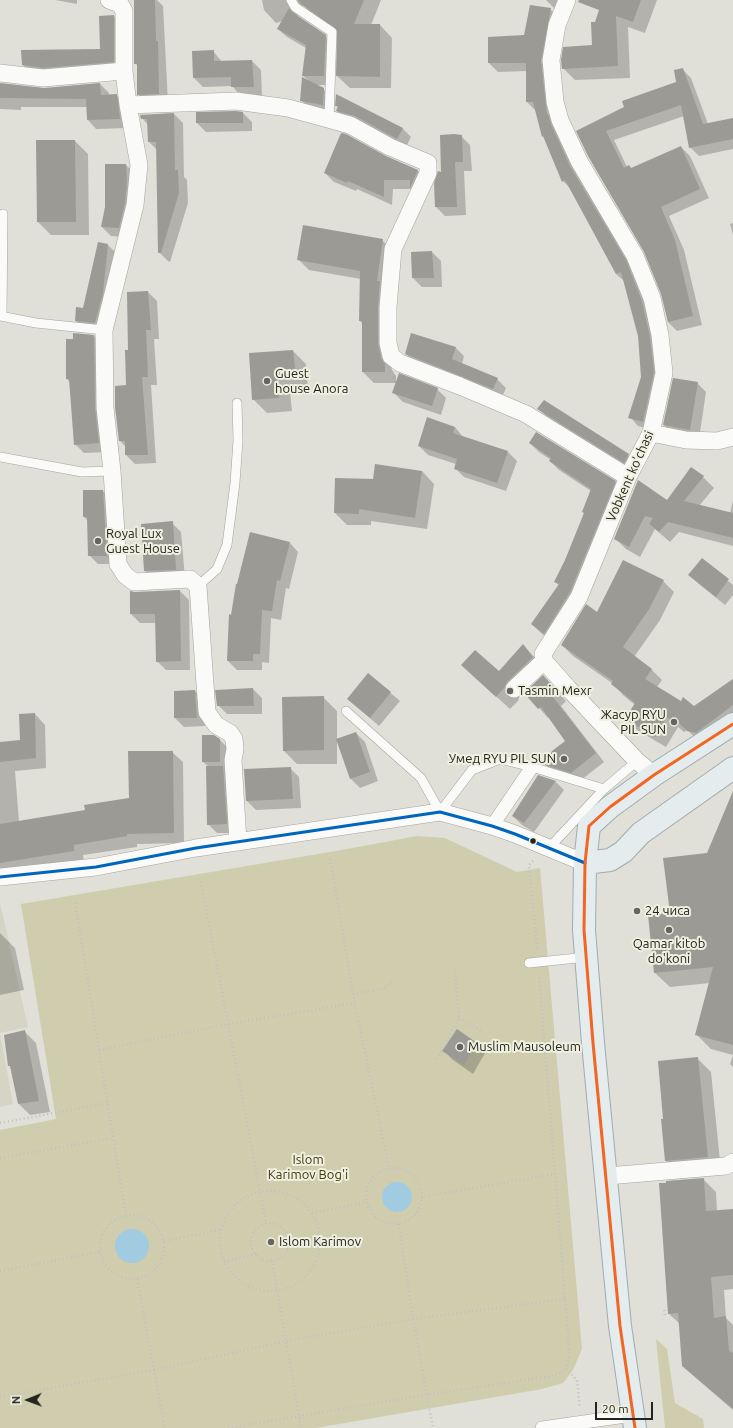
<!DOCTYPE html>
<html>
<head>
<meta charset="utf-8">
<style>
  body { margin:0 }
  #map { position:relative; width:733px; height:1428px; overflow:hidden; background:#e0dfd8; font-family:Ubuntu,sans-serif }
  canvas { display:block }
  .north { position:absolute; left:8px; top:1380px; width:40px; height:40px; -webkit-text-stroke:3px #f0f0e1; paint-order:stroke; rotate:269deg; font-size:11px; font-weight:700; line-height:16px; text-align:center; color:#25241f }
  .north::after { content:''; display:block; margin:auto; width:14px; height:18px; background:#25241f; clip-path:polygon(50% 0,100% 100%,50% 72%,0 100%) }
  .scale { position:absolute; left:595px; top:1402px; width:58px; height:18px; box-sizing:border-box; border:2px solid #25241f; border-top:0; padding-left:5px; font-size:12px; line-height:14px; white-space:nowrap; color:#25241f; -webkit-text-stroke:3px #f0f0e1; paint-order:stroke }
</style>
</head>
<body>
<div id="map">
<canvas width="733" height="1428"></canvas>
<div class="north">N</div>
<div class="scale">20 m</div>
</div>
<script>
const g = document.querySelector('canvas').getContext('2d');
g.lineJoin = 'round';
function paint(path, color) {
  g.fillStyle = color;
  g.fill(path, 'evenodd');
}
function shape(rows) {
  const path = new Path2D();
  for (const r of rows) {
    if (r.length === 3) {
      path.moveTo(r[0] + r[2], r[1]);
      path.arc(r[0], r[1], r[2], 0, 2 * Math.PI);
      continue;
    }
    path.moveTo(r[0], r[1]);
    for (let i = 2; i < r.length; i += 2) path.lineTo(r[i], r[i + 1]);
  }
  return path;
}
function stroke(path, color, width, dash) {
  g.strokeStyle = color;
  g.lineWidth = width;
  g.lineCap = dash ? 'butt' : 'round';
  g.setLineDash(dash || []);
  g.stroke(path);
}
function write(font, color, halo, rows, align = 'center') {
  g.font = font + ' Ubuntu,sans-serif';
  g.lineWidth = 4;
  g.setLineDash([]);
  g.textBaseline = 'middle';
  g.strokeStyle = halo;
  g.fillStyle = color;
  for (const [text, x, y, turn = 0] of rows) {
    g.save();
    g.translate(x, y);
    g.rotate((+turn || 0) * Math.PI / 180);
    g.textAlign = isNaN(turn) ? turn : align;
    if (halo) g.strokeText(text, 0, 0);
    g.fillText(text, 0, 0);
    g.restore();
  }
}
paint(shape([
  [0,903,28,1027,0,1033,13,1104,0,1107]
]), '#d5d4c5');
paint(shape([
  [417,836,445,838,517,872,540,868,582,1349,573,1370,563,1383,542,1389,316,1428,0,1428,0,1130,56,1119,21,904,336,851],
  [656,1339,667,1349,675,1403,703,1419,704,1428,665,1428]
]), '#d0cdaf');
paint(shape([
  [397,1197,15],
  [132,1246,17]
]), '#a0cbe0');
paint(shape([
  [55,0,77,0,77,4],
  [134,0,157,0,163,6,168,102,147,103,138,94,138,66,135,63],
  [262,0,381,0,371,25,380,25,392,38,391,88,350,88,337,76,339,32,313,15,304,6,298,10,297,13,299,18,325,36,334,45,333,85,316,85,323,89,333,98,332,113,310,109,301,100,308,80,303,76,306,48,287,37,278,29,283,21,276,23,264,10],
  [546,0,568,0,563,8,554,8],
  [604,0,657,0,645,33,628,27,630,78,575,80,563,68,593,46,596,23],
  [550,9,559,18,555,123,634,270,658,346,652,430,638,426,630,417,642,377,639,336,624,281,616,274,571,189,563,181,546,139,543,136,536,111,527,102,527,71,498,72,489,63,525,36],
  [114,16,126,28,126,73,35,77,23,65,101,49],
  [213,51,222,62,252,61,261,70,262,96,241,96,232,86,203,87,194,78],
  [682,69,691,78,708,124,733,119,733,149,699,156,690,147,684,116,614,140,627,167,629,166,632,169,681,147,690,156,709,198,669,216,684,250,702,325,677,331,668,322,662,294,645,252,577,131,677,83],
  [0,84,42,89,100,84,109,93,109,95,116,95,125,104,129,128,96,129,88,120,87,107,21,107,21,110,0,109],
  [337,95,402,128,411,137,406,147,346,120,337,111,339,108,336,106],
  [243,113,252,122,252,131,206,132,197,123],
  [174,114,183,123,184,177,187,180,188,203,170,262,168,261,159,252,157,150,149,142,148,125,142,118],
  [461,136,470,145,472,171,464,171,466,215,445,216,436,207,442,174],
  [75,141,88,154,89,235,51,235,38,222],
  [386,157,417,170,426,179,412,189,393,189,392,205,357,189,356,191,334,182,325,173],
  [126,165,135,174,128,237,111,236,102,227,106,207],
  [733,223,733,235,730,224],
  [382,240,393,251,388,355,392,370,396,376,396,383,374,383,363,372,363,324,360,321,361,279,309,270,298,259],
  [99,243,108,245,117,254,104,332,85,330,76,321,84,309],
  [432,252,441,261,442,287,422,287,413,278],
  [148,292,157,301,159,339,154,339,157,385,151,385,156,463,135,464,126,455,126,447,120,441,127,386,129,351],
  [94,336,103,345,107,452,84,453,75,444,70,383,67,379],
  [455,347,464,356,462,364,497,379,506,388,502,397,415,363,406,354],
  [293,351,306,364,308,390,290,392,292,411,267,413,253,399],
  [697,383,706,392,699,439,673,434,664,425],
  [437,389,446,398,441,415,403,402,394,393],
  [539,409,628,455,637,464,633,471,548,418],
  [455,427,463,437,508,452,517,461,506,491,464,477,455,468,456,464,428,455,419,446],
  [530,443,615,482,624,491,553,642,541,633,532,624,559,585,555,582,566,560,585,514,591,491,559,470,550,461,551,460,539,452],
  [422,471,434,484,427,529,371,521,371,525,347,525,335,513,374,480],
  [703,477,714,488,699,506,730,514,733,500,733,546,679,532,670,542,655,529,640,557,626,549,615,538,638,482,667,501],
  [103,491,112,500,116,564,98,564,89,555,88,521,84,517],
  [172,523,181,532,185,578,154,580,145,571,142,525],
  [290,543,298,552,289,589,286,588,281,620,271,618,269,663,262,662,262,670,237,670,228,661],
  [702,559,733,585,733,595,725,605,699,584,690,575],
  [663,581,674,592,660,620,634,657,652,670,662,680,657,687,681,702,694,707,733,679,733,724,699,741,687,730,684,732,678,727,666,747,637,730,627,719,635,705,623,695,612,683,573,656,562,645,597,613],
  [180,591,189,600,190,670,166,670,157,661,156,623,140,623,131,614,134,593],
  [523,645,536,659,546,671,520,695,518,701,510,709,476,678,499,672],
  [368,674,400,701,379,726,348,699],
  [552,686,566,701,561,706,604,762,580,781,555,773,546,765,567,741,549,716,548,718,526,693],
  [253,689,262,698,262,714,227,714,218,705],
  [195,691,204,700,205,726,184,727,175,718],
  [323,697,337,711,337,740,356,733,365,742,378,781,360,788,351,779,337,740,337,764,297,764,284,751],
  [35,714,45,725,46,768,15,771,19,822,86,811,130,798,172,752,183,762,184,843,137,844,137,847,83,855,84,861,0,880,0,743,21,741],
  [220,740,229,749,235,833,217,833,208,824,209,767,203,762],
  [290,768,299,777,301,808,256,810,247,801],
  [556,782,564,790,534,832,522,825,513,816],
  [733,810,733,1067,730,1064,733,1055,711,1049,696,1034,710,983,670,987,655,973,671,914,708,854],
  [0,933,15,948,24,990,0,995],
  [457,1030,476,1044,485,1053,473,1074,453,1060,444,1051],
  [25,1032,36,1043,50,1112,30,1115,19,1104,12,1068,9,1066],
  [697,1058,711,1072,721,1171,679,1174,666,1161],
  [703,1179,716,1192,717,1212,733,1210,733,1289,724,1290,726,1318,733,1325,733,1410,696,1378,683,1365,680,1324,669,1314]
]), '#0003');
paint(shape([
  [134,0,155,0,156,41,158,41,159,94,137,95,137,64,134,64],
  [298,0,364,0,354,24,380,24,380,77,336,76,337,30,300,3],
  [579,0,641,0,633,22,616,16,618,66,562,69,561,60,563,47,592,45,591,22,595,22,599,10,578,2],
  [530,5,551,8,541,61,547,114,548,114,551,124,570,166,626,260,642,301,650,337,654,372,643,422,628,418,641,377,638,336,621,272,616,274,565,180,562,182,543,136,542,137,533,102,526,102,526,63,488,63,488,37,524,35],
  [289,8,292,12,326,35,324,76,302,76,306,45,277,29],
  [114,15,114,62,43,68,22,65,21,50,100,49,99,16],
  [214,50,214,61,252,60,254,87,231,87,231,77,193,78,192,51],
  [683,68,703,124,733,118,733,139,689,148,681,105,606,131,624,168,629,165,631,168,681,146,700,189,661,207,675,240,693,316,668,322,661,294,644,252,588,156,576,131,624,107,622,101,676,82,674,70],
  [302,77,324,88,323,105,300,101],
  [0,83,44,88,100,83,101,95,117,94,120,119,87,120,86,99,0,98],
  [336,94,403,128,397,139,355,116,336,111,338,106,335,106],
  [236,111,243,112,243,123,196,123,196,112],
  [174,113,175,170,178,170,179,193,161,253,158,253,156,142,148,142,147,119,141,119,140,115],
  [341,133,346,134,386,156,418,170,410,188,410,180,384,180,384,197,348,181,347,183,324,173],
  [454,134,462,135,463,162,455,162,457,207,435,207,434,183,438,171,441,172,440,135],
  [36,140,75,140,76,222,37,222],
  [105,164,126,164,127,182,125,203,119,228,101,227,105,207],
  [303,225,383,239,377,281,380,281,378,307,378,343,381,358,385,364,385,372,362,372,362,321,359,321,360,271,297,260],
  [98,242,108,244,103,293,95,323,75,321,76,307,83,308],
  [432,251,434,278,412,278,411,252],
  [148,291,151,330,146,330,148,377,142,377,148,455,125,455,125,441,119,441,115,407,115,386,126,385,125,350,128,350,127,292],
  [73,333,94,335,95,408,99,443,74,445,69,379,66,379,66,339,73,339],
  [411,333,456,347,452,359,498,378,493,389,405,354],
  [293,350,296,377,277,379,279,398,252,400,249,353],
  [399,373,438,388,432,406,392,393],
  [673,378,698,382,690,430,663,425],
  [544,400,629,454,624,463,537,409],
  [427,417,455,427,453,433,508,451,497,483,454,469,457,459,418,446],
  [536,432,616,481,570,592,544,634,531,624,559,584,554,582,565,560,584,513,582,512,591,489,549,461,551,458,529,443],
  [375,464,422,471,415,518,359,509,359,514,334,513,335,478,373,479],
  [691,467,704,476,684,501,733,513,733,538,668,522,659,532,649,524,653,518,645,516,629,547,614,539,638,480,667,500],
  [83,490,103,490,107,556,88,556,87,517,83,517],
  [173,521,176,570,144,571,141,524],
  [250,532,290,542,280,581,277,580,272,611,262,610,260,654,253,654,253,661,227,661,229,614,231,615,236,584,237,584],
  [702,558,729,579,716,597,688,575],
  [623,560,664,580,649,609,623,647,652,669,645,679,681,701,683,697,694,706,733,679,733,705,696,733,687,731,676,720,673,722,667,717,655,737,625,719,635,703,611,684,613,681,561,645,586,604,597,612],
  [180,590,181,661,156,662,155,614,130,614,130,591,135,592],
  [523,644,533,657,507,682,504,688,496,697,461,665,475,650,499,671],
  [368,673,391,692,370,718,347,699],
  [543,675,558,692,553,697,596,753,571,773,545,765,552,751,565,741,541,707,538,709,524,693],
  [253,688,254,706,217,706,215,690],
  [195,690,197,718,174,718,174,691],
  [324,696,324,750,283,751,282,697],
  [35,713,36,758,0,762,0,742,20,740,19,714],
  [356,732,370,772,350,779,336,739],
  [202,735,214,735,220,739,220,762,202,762],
  [128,751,173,751,174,833,127,834,127,836,74,845,74,851,0,863,0,824,85,810,84,805,129,798],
  [206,766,223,766,227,824,207,825],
  [291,767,293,799,246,801,244,769],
  [538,775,556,781,524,823,512,816],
  [733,791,733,1045,695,1035,713,967,654,973,648,915,670,913,663,858,707,853],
  [457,1029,477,1043,464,1065,442,1051],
  [25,1030,39,1101,18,1104,10,1066,8,1066,4,1035],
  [698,1057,708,1157,665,1161,661,1119,663,1119,658,1061],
  [704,1178,706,1211,733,1209,733,1275,711,1277,714,1318,726,1316,729,1351,733,1353,733,1409,682,1366,678,1313,668,1314,659,1183,666,1183,666,1181]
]), '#9b9a95');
const service = shape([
  [291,0,295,7,332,32,329,119],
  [0,316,36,323,104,330],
  [2,316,3,214],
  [0,457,82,472,112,471],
  [198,586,217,569,227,545,235,483,238,440,237,403],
  [346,711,421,778,440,812,472,770,500,759,532,767,604,789],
  [548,849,604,789,637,761],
  [529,963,587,957]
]);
const pedestrian = shape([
  [492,826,532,767],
  [542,1428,633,1415]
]);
const minor = shape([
  [109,0,120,4,124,11,124,71,128,105,139,165,135,205,104,330,105,408,112,471,118,564,125,575,134,582,190,579,198,586,207,712,216,725,230,733,234,739,235,749,233,760,238,842],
  [567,0,557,25,551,60,555,102,560,120,579,161,635,256,652,298,660,335,664,373,651,433,628,477,579,597,543,654,544,661,568,688,637,761,654,775],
  [0,73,43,78,124,71],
  [128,105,236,101,288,108,350,125,390,147,428,163,428,173,393,249,388,307,388,343,391,356,400,363,460,386,526,414,628,477],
  [651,433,686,440,717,441,733,437],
  [514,689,544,661],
  [0,877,96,867,196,848,440,812,492,826,515,834,585,863],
  [607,1176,726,1166,733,1162]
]);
const primary = shape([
  [585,863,610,860,623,852,641,833,733,768],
  [635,1428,620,1326,593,1043,584,930,585,863,589,826,610,807,654,775,733,724]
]);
stroke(service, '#a5a49e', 10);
stroke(pedestrian, '#a5a49e', 14);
stroke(minor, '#a5a49e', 18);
stroke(primary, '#a1acaf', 24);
stroke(shape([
  [330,859,355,1003,389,1169],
  [533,861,529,865,537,948],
  [201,882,266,1223],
  [75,903,126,1215],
  [353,994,381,989,392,983],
  [459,1018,483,1032],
  [99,1050,228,1024,355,1003],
  [437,1059,459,1018,455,971],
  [0,1123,108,1103],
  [0,1158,113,1138],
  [394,1196,28],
  [270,1241,50],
  [421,1197,555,1174],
  [312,1213,366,1202],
  [132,1247,32],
  [270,1242,19],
  [399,1224,413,1319,433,1428],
  [164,1241,221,1230],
  [287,1248,321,1245],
  [272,1260,301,1428],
  [224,1262,256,1254],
  [0,1271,100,1252],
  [137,1279,165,1428],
  [664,1310,665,1317],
  [566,1369,577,1380,580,1408],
  [0,1397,154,1370,287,1341,413,1319,565,1299],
  [228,1428,426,1395,557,1375,566,1369,569,1357,568,1334,539,975]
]), '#c1c1bf', 2.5, [1, 3]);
stroke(service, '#fafaf9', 9);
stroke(pedestrian, '#fafaf9', 13);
stroke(minor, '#fafaf9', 17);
stroke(primary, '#e5ecee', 22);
stroke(shape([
  [0,877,96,867,196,848,440,812,492,826,515,834,585,863]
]), '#0065bd', 3);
stroke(shape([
  [635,1428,620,1326,593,1043,584,930,585,863,589,826,610,807,654,775,733,724]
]), '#f26522', 3);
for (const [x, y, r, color] of [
  [267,381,4,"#666560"],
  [98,541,4,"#666560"],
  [510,691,4,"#666560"],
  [674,722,4,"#666560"],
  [564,759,4,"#666560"],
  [533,841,3.5,"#25241f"],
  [637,911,4,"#666560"],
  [669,930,4,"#666560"],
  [460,1047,4,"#666560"],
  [271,1242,4,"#666560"]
]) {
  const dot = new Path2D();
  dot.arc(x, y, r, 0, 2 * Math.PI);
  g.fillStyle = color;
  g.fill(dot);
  stroke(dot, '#f0f0e1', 1.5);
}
write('13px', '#25241f', '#f0f0e1', [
  ["Guest",275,374],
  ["house Anora",275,389],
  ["Royal Lux",106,534],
  ["Guest House",106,549],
  ["Tasmin Mexr",518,691],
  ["Жасур RYU",666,715,"right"],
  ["PIL SUN",666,730,"right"],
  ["Умед RYU PIL SUN",556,759,"right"],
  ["24 чиса",645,911],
  ["Qamar kitob",669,944,"center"],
  ["do'koni",669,959,"center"],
  ["Muslim Mausoleum",468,1047],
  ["Islom Karimov",279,1242]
], 'left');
write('13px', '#25241f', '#f0f0e1', [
  ["Vobkent ko'chasi",630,476,-66]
]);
write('13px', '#3f3b0a', '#f0f0e1', [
  ["Islom",308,1160],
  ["Karimov Bog'i",308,1175]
]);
</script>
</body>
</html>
